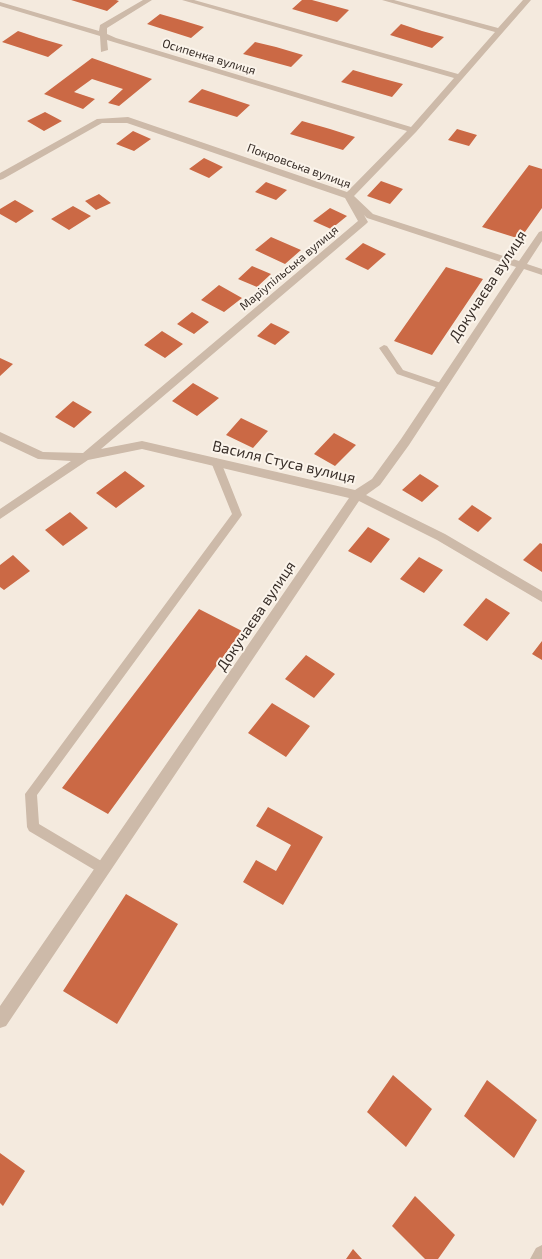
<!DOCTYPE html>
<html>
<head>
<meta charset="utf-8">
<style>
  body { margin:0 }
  canvas { display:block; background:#f4eade }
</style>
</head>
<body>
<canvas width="542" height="1259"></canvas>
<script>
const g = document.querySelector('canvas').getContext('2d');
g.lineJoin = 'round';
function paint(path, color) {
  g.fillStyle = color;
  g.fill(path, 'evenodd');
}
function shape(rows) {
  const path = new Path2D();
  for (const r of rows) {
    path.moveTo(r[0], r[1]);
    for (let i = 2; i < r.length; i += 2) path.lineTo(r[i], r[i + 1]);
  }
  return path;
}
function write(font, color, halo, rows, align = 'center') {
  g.font = font + ' "Exo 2",sans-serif';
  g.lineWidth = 4;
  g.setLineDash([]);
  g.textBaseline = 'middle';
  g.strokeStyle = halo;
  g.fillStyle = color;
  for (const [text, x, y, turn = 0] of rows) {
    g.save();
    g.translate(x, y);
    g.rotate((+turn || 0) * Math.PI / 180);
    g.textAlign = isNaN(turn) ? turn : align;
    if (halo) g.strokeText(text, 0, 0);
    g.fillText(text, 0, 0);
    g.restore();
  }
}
paint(shape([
  [71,0,116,0,119,1,107,11],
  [302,0,312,0,349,10,337,22,292,9],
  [160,14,181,20,204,27,191,38,147,24],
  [401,24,422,31,444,37,432,48,390,35],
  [18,31,39,38,63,45,48,57,2,42],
  [255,42,276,47,303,55,291,67,243,54],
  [92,58,152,79,119,106,108,103,123,89,92,79,74,92,95,99,83,109,44,94],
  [353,70,377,77,403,84,392,97,341,82],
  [202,89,250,105,237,117,188,102],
  [45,112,62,121,44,131,27,121],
  [302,121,330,129,355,137,343,150,290,134],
  [457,129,477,135,469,146,448,140],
  [133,131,151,139,134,151,116,144],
  [204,158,223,167,209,178,189,169],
  [529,165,542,169,542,208,520,239,482,227],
  [381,181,403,189,390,204,367,196],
  [266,182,287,190,276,200,255,192],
  [99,194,111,203,96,210,85,201],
  [15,200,34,211,16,223,0,214,0,209],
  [73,206,91,216,69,230,51,219],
  [330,208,347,216,331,229,313,221],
  [271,237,301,250,285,264,255,250],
  [363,243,386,254,368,270,345,259],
  [252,266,271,274,257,287,238,279],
  [446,267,483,279,432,355,394,341],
  [219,285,242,298,224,312,201,300],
  [192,312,209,322,194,334,177,324],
  [271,323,290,332,275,345,257,336],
  [162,331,183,344,165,358,144,345],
  [0,358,13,364,0,376],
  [193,383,219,398,197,416,172,401],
  [73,401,92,412,74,428,55,417],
  [241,418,268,431,253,448,226,435],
  [334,433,356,445,335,466,314,454],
  [125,471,145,486,116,508,96,493],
  [420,474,439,486,422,502,402,490],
  [472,505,492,518,478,532,458,519],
  [70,512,88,528,63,546,45,530],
  [368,527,390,539,371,563,348,551],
  [540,543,542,544,542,572,523,560],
  [13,555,30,571,4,590,0,587,0,565],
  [419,557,443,570,424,593,400,579],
  [486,598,510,613,487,641,463,625],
  [199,609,242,631,108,814,62,788],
  [542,641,542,660,532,654],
  [306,655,335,674,314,698,285,679],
  [272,703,310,726,286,757,248,733],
  [268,807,323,837,283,905,243,882,256,860,276,871,291,845,256,826],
  [126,894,178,924,117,1024,63,991],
  [393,1075,432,1109,406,1147,367,1112],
  [487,1080,537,1120,514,1158,464,1116],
  [0,1153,25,1171,3,1206,0,1203],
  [415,1196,455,1235,438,1259,425,1259,392,1226],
  [353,1249,362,1259,346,1259]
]), '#cb6945');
paint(shape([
  [384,345,387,346,403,370,444,384,444,388,438,388,397,374,379,348,384,345],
  [216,458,221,462,242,515,37,795,39,824,108,865,109,869,108,873,103,875,29,831,27,827,25,794,232,514,211,462,216,458]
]), '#cdbaa9');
paint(shape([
  [143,0,152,0,107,28,107,34,116,38,411,127,454,78,182,0,194,0,458,74,495,32,382,0,394,0,498,28,523,0,531,0,416,132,354,196,373,214,519,261,539,232,542,231,542,241,527,264,542,269,542,275,524,269,409,445,380,485,366,495,445,534,542,591,542,602,437,540,359,501,6,1026,0,1028,0,1006,349,498,142,449,88,460,0,519,0,509,71,461,38,459,0,441,0,432,43,452,83,453,358,221,345,198,127,123,102,123,3,179,0,180,0,173,97,119,128,117,347,192,407,131,107,40,108,50,101,52,100,36,0,6,0,2,99,31,100,25,143,0],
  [364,215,367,218,516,267,401,439,372,479,355,490,142,441,101,449,366,224,368,222,364,215],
  [542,1245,542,1259,530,1259,536,1248,542,1245]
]), '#cdbaa9');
write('12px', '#392f29', '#fbf4eb', [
  ["Осипенка вулиця",209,57,17],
  ["Покровська вулиця",299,166,20],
  ["Маріупільська вулиця",289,268,-40]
]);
write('15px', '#392f29', '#fbf4eb', [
  ["Докучаєва вулиця",488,286,-57],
  ["Василя Стуса вулиця",284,462,13],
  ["Докучаєва вулиця",256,616,-56]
]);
</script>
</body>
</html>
